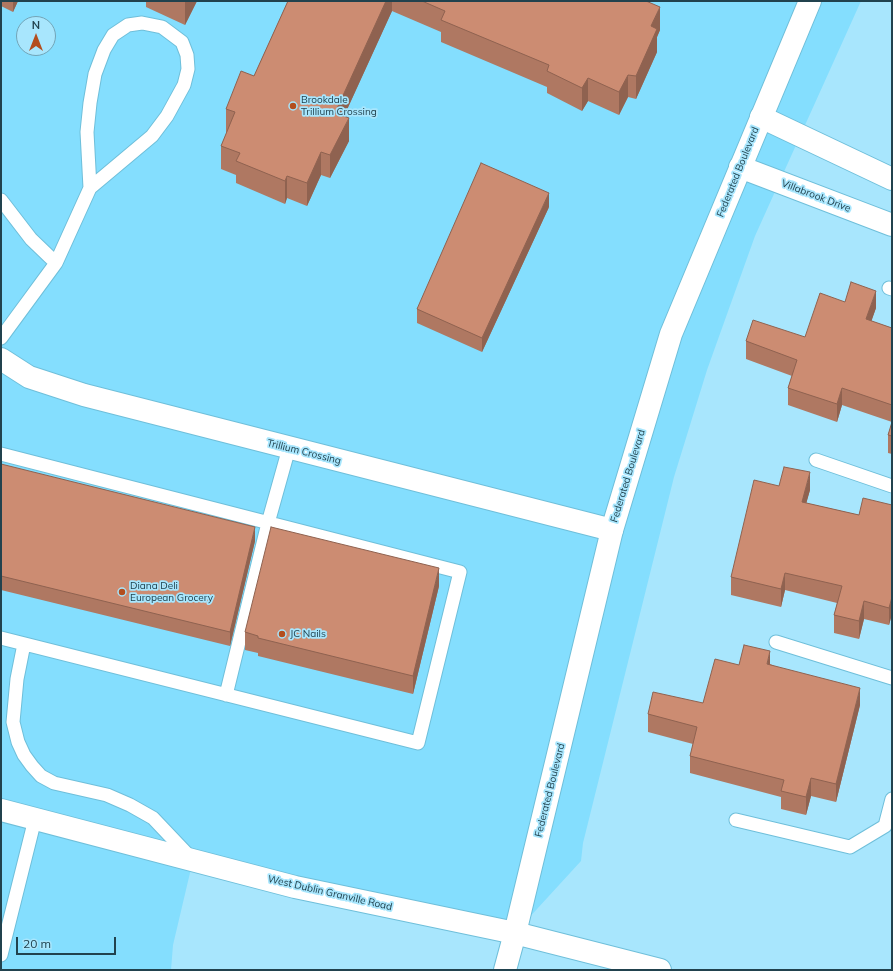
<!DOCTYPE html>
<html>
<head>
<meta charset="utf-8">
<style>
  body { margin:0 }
  #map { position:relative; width:893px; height:971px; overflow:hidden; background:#a8e6fd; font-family:Mulish,sans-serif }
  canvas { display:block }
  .frame { position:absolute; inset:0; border:2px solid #21424e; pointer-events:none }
  .north { position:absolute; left:16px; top:16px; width:40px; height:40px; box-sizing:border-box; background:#a8e6fd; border:1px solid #72a4b7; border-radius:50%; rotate:0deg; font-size:11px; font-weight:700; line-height:16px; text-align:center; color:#21424e }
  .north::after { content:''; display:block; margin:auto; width:14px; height:18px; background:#b34e1e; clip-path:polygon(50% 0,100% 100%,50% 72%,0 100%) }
  .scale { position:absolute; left:16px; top:937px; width:100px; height:18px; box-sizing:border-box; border:2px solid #21424e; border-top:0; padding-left:5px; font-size:12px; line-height:14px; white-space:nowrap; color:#21424e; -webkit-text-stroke:3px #a8e6fd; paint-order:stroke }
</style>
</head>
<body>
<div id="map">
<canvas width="893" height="971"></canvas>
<div class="frame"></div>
<div class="north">N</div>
<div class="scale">20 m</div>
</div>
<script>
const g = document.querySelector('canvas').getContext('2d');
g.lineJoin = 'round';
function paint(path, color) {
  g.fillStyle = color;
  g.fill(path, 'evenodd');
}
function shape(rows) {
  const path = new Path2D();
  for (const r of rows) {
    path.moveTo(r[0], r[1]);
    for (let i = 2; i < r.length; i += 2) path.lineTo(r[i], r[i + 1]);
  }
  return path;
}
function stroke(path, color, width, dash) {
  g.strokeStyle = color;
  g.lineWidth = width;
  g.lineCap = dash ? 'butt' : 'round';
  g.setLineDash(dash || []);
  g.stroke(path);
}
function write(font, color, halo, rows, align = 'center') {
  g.font = font + ' Mulish,sans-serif';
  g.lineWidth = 3.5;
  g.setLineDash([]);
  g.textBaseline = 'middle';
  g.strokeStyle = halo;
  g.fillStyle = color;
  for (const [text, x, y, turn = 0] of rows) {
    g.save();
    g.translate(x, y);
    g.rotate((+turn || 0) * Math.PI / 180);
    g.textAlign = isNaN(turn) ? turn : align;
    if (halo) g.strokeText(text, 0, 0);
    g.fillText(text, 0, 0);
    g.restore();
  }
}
paint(shape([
  [1,1,861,1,755,236,707,370,674,477,583,843,581,861,515,933,193,860,173,945,171,970,1,970],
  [24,24,48,24,48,48,24,48]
]), '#84defe');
const lane = shape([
  [1,200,31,239,56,263,1,338],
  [56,263,90,188,152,136,167,116,184,85,188,69,187,55,182,42,162,27,142,23,128,25,113,35,104,50,95,74,90,103,87,132,90,188],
  [889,288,892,289],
  [1,454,460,572,418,743,1,638],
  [816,460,892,486],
  [776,642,892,678],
  [24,644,17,679,13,722,18,742,24,755,32,766,41,776,54,783,107,795,130,805,153,818,190,857],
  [226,695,268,523,289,448],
  [736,820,850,847,885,826,892,799],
  [1,955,35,819]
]);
const street = shape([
  [761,117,892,179],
  [740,167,892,225],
  [1,359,29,377,84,395,612,530]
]);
const secondary = shape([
  [505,970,515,933,612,530,671,334,810,1]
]);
const primary = shape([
  [1,810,295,887,515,933,660,970]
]);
stroke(lane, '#6fbfda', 15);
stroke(street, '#6fbfda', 24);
stroke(secondary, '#6fbfda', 24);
stroke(primary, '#6fbfda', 24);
stroke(lane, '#fff', 13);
stroke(street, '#fff', 22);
stroke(secondary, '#fff', 22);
stroke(primary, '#fff', 22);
paint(shape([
  [1,1,18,1,13,12,1,6],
  [146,1,197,1,185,25,146,7],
  [288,1,646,1,660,30,657,37,657,52,636,99,628,97,619,115,588,101,582,111,547,93,547,87,441,42,441,32,392,11,344,116,349,141,330,178,321,175,307,206,287,198,285,204,236,183,236,175,221,169,221,146,227,132,226,132,226,109,254,76],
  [549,207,482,352,417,323,417,309],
  [845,302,876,308,871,321,892,328,892,454,888,453,888,435,892,422,842,405,837,422,788,405,788,388,792,376,746,359,746,341,805,337],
  [1,464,255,541,230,646,1,590],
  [779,486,810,490,806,503,859,515,892,505,892,614,889,625,864,619,859,639,834,633,834,615,837,603,785,590,781,607,731,595,731,577],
  [439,586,413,694,258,656,258,653,245,650,245,632],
  [770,664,860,705,836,802,811,796,806,815,781,809,781,797,690,773,690,756,693,744,648,732,648,714,703,703,739,665]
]), '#af7862');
paint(shape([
  [13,1,18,1,13,12],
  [186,1,197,1,185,25,185,2],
  [386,1,392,1,392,11,335,136,335,113],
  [660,7,660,30,657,37,657,52,636,99,636,76,651,26],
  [628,75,628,97,619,115,619,92],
  [588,78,588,101,582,111,582,88],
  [349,118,349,141,330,178,330,155],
  [321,152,321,175,307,206,307,183],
  [287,176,287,198,285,204,285,181],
  [549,193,549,207,482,352,482,338],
  [876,291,876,308,866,337,866,319],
  [842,388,842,405,837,422,837,404],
  [810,472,810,490,802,519,802,502],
  [255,527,255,541,230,646,230,632],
  [439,568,439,586,413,694,413,676],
  [785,573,785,590,781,607,781,589],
  [892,597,892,614,889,625,889,608],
  [864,601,864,619,859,639,859,621],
  [770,651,770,669,767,664],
  [860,688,860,705,836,802,836,784],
  [811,778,811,796,806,815,806,797]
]), '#8f6250');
const building = shape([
  [288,1,386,1,335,113,349,118,330,155,321,152,307,183,287,176,285,181,236,161,240,153,221,146,235,112,226,109,241,71,254,76,288,1],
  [422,1,646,1,660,7,651,26,657,29,636,76,628,75,619,92,588,78,582,88,547,71,549,65,441,20,445,11,422,1],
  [481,163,549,193,482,338,417,309,481,163],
  [851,282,876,291,866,319,892,328,892,405,842,388,837,404,788,388,797,360,746,341,753,320,805,337,820,293,845,302,851,282],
  [892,422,892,436,888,435,892,422],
  [1,464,255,527,230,632,1,576,1,464],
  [784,467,810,472,802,502,859,515,863,498,892,505,892,597,889,608,864,601,859,621,834,615,842,586,785,573,781,589,731,577,754,480,779,486,784,467],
  [271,527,439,568,413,676,258,638,258,636,245,632,271,527],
  [744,645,770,651,767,664,860,688,836,784,811,778,806,797,781,791,784,780,690,756,697,727,648,714,653,692,703,703,715,659,739,665,744,645]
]);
paint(building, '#cc8c72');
stroke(building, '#8f6250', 1);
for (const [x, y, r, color] of [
  [293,106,4,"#b34e1e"],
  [122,592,4,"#b34e1e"],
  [282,634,4,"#b34e1e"]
]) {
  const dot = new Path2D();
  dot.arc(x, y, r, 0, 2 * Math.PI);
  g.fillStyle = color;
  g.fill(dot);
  stroke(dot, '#a8e6fd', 1.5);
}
write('10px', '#21424e', '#a8e6fd', [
  ["Brookdale",301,100],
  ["Trillium Crossing",301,112],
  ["Diana Deli",130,586],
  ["European Grocery",130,598],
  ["JC Nails",290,634]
], 'left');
write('10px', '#21424e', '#a8e6fd', [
  ["Federated Boulevard",738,172,-68],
  ["Villabrook Drive",816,196,21],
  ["Trillium Crossing",304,452,14],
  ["Federated Boulevard",628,476,-73],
  ["Federated Boulevard",550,790,-76],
  ["West Dublin Granville Road",330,893,13]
]);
</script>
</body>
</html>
